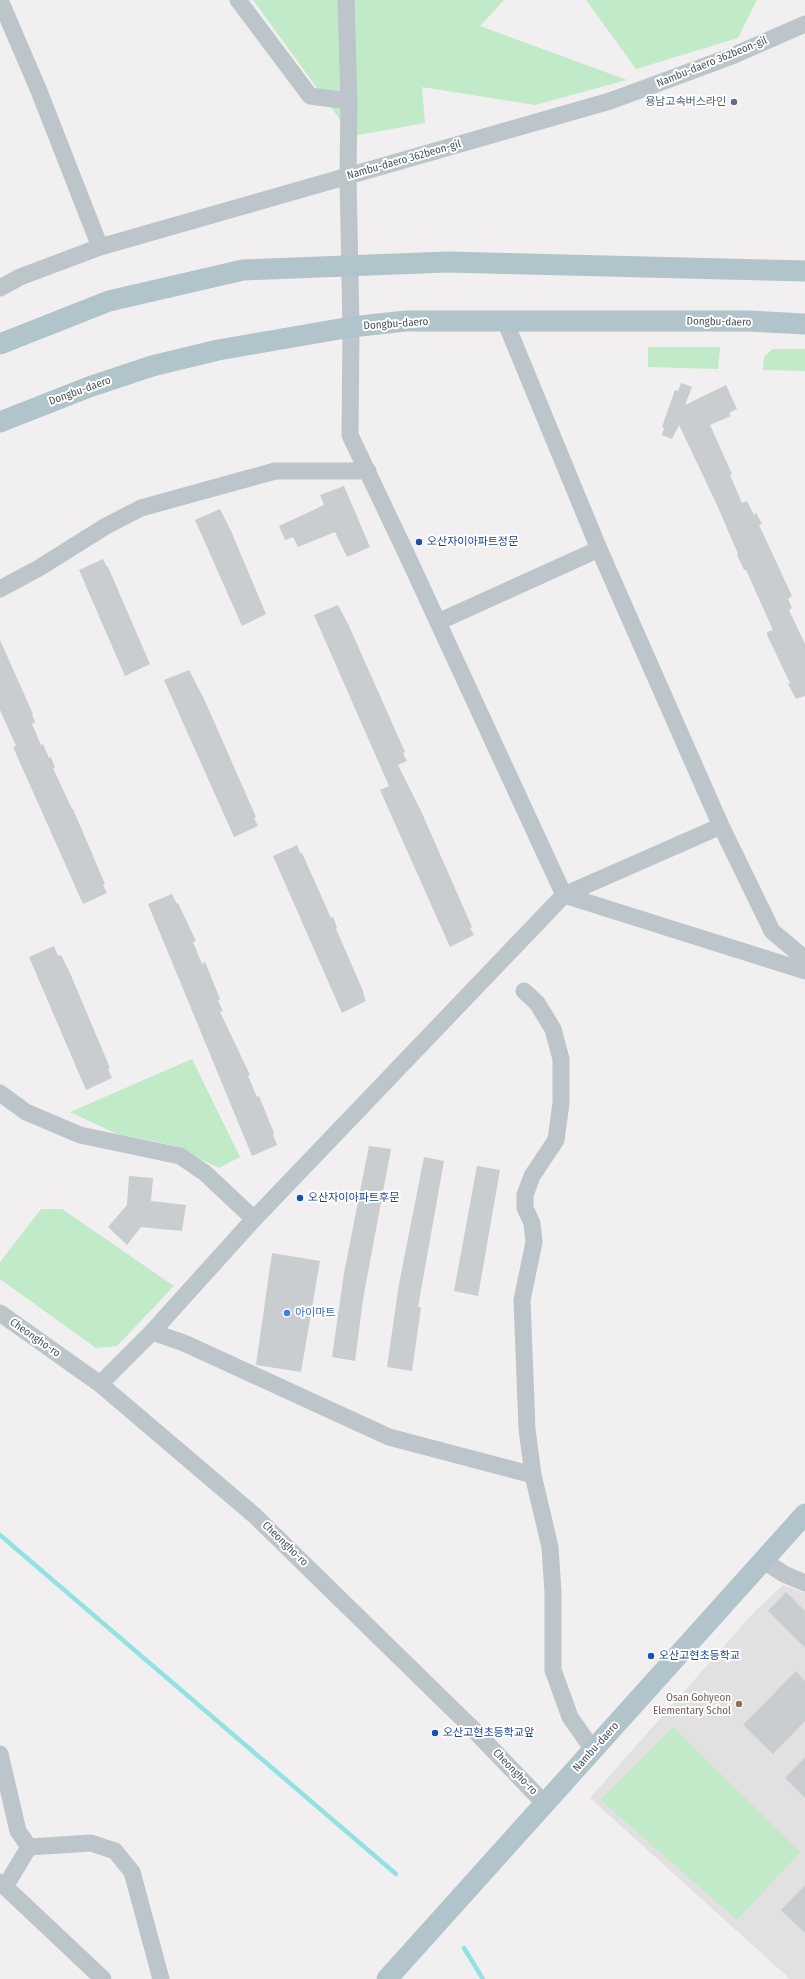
<!DOCTYPE html>
<html>
<head>
<meta charset="utf-8">
<style>
  body { margin:0 }
  canvas { display:block; background:#f1efef }
</style>
</head>
<body>
<canvas width="805" height="1979"></canvas>
<script>
const g = document.querySelector('canvas').getContext('2d');
g.lineJoin = 'round';
function paint(path, color) {
  g.fillStyle = color;
  g.fill(path, 'evenodd');
}
function shape(rows) {
  const path = new Path2D();
  for (const r of rows) {
    path.moveTo(r[0], r[1]);
    for (let i = 2; i < r.length; i += 2) path.lineTo(r[i], r[i + 1]);
  }
  return path;
}
function stroke(path, color, width, dash) {
  g.strokeStyle = color;
  g.lineWidth = width;
  g.lineCap = dash ? 'butt' : 'round';
  g.setLineDash(dash || []);
  g.stroke(path);
}
function write(font, color, halo, rows, align = 'center') {
  g.font = font + ' "Fira Sans Condensed","Noto Sans KR",sans-serif';
  g.lineWidth = 4;
  g.setLineDash([]);
  g.textBaseline = 'middle';
  g.strokeStyle = halo;
  g.fillStyle = color;
  for (const [text, x, y, turn = 0] of rows) {
    g.save();
    g.translate(x, y);
    g.rotate((+turn || 0) * Math.PI / 180);
    g.textAlign = isNaN(turn) ? turn : align;
    if (halo) g.strokeText(text, 0, 0);
    g.fillText(text, 0, 0);
    g.restore();
  }
}
paint(shape([
  [783,1585,805,1593,805,1979,790,1979,590,1798,755,1611]
]), '#e2e0e0');
paint(shape([
  [253,0,504,0,480,26,627,80,535,105,422,87,425,123,352,136],
  [586,0,757,0,738,38,636,69],
  [648,347,720,347,718,369,648,367],
  [773,349,805,349,805,371,763,370,764,357],
  [192,1059,240,1157,219,1168,171,1145,117,1134,70,1112],
  [41,1209,62,1209,174,1286,117,1346,96,1348,0,1279,0,1262],
  [673,1727,800,1852,737,1920,601,1800]
]), '#c1eac9');
stroke(shape([
  [0,1535,396,1874],
  [464,1948,483,1979]
]), '#93e1e3', 4.5);
paint(shape([
  [681,383,692,387,685,405,726,385,737,409,729,413,731,416,710,425,732,474,730,475,742,503,747,501,754,515,756,513,762,524,759,525,792,596,788,599,792,608,789,610,805,644,805,696,796,699,788,684,790,683,767,635,767,632,773,630,746,570,744,570,737,555,738,554,717,505,679,425,672,439,662,435,664,428,662,427,675,390,678,391],
  [344,486,370,547,347,557,335,532,298,547,293,537,285,540,279,526,324,505,320,495],
  [220,509,231,531,266,614,242,626,195,520],
  [103,559,107,567,108,567,150,664,125,676,79,570],
  [338,605,349,626,405,752,403,753,407,761,398,765,421,811,472,927,470,928,474,935,450,947,380,790,389,786,314,615],
  [0,640,33,714,32,714,35,722,32,724,41,745,43,744,49,758,51,757,55,768,53,768,72,809,73,809,105,884,103,885,107,893,83,904,13,747,16,746,0,710],
  [189,670,205,701,256,817,254,818,258,826,234,837,164,680],
  [297,845,301,854,302,853,331,918,333,917,337,928,336,929,364,993,363,993,366,1001,342,1013,273,856],
  [172,894,177,904,178,903,196,941,193,942,202,964,205,962,220,999,218,1001,223,1011,220,1012,250,1075,248,1076,257,1097,259,1096,274,1133,273,1135,277,1145,252,1156,148,904],
  [54,946,58,956,61,955,70,973,110,1068,108,1069,112,1078,86,1090,29,957],
  [369,1146,391,1149,363,1299,355,1361,332,1357,344,1273],
  [424,1157,444,1161,418,1307,421,1307,412,1371,387,1367,399,1284],
  [477,1166,500,1170,478,1296,454,1291],
  [129,1176,153,1178,151,1201,186,1205,182,1231,141,1227,127,1245,108,1227,127,1205],
  [272,1253,320,1261,301,1372,256,1365],
  [786,1592,805,1611,805,1648,768,1611],
  [796,1671,805,1681,805,1721,773,1754,743,1725],
  [805,1757,805,1798,785,1778],
  [805,1885,805,1933,781,1910]
]), '#c9cdd0');
stroke(shape([
  [0,0,39,91,100,247],
  [238,0,310,96,349,101],
  [0,288,20,277,100,247,610,101,732,56,805,24],
  [505,321,599,549,721,826,772,931,805,959],
  [0,589,39,568,106,526,141,508,275,471,368,471],
  [438,622,599,549],
  [564,895,805,971],
  [564,895,721,826],
  [524,991,537,1003,553,1029,561,1059,561,1103,556,1140,532,1176,525,1195,525,1208,532,1223,534,1242,522,1300,527,1429,533,1475],
  [0,1093,26,1112,80,1135,180,1156,205,1173,254,1219],
  [0,1313,100,1384,254,1515,472,1728,545,1804],
  [152,1332,184,1343,389,1437,533,1475,550,1547,553,1592,553,1670,570,1717,593,1750],
  [100,1384,152,1332,254,1219,564,895,406,553,350,435,351,327,348,176,349,101,346,0],
  [764,1561,784,1574,805,1583],
  [0,1754,18,1831,29,1847],
  [0,1882,103,1979],
  [5,1887,29,1847,91,1843,115,1851,132,1872,161,1979]
]), '#bbc5ca', 17);
stroke(shape([
  [0,344,109,301,243,270,447,262,805,271],
  [0,422,89,387,152,366,218,350,351,327,406,321,748,321,805,324],
  [387,1979,805,1514]
]), '#b1c3cb', 21);
for (const [x, y, r, color] of [
  [734,102,4,"#5c6f8a"],
  [419,542,4,"#1a4fb4"],
  [300,1198,4,"#1a4fb4"],
  [287,1313,4,"#3f7fe0"],
  [651,1656,4,"#1a4fb4"],
  [739,1704,4,"#8d6e63"],
  [435,1733,4,"#1a4fb4"]
]) {
  const dot = new Path2D();
  dot.arc(x, y, r, 0, 2 * Math.PI);
  g.fillStyle = color;
  g.fill(dot);
  stroke(dot, '#fff', 1.5);
}
write('11px', '#49555a', '#fff', [
  ["Nambu-daero 362beon-gil",712,62,-22],
  ["Nambu-daero 362beon-gil",404,160,-16],
  ["Dongbu-daero",719,322,1],
  ["Dongbu-daero",396,324,-4],
  ["Dongbu-daero",80,391,-20],
  ["Cheongho-ro",35,1338,35],
  ["Cheongho-ro",285,1544,44],
  ["Nambu-daero",596,1747,-48],
  ["Cheongho-ro",515,1772,46]
]);
write('11px', '#4e5e75', '#fff', [
  ["용남고속버스라인",726,102]
], 'right');
write('11px', '#164399', '#fff', [
  ["오산자이아파트정문",427,542],
  ["오산자이아파트후문",308,1198],
  ["오산고현초등학교",659,1656],
  ["오산고현초등학교앞",443,1733]
], 'left');
write('11px', '#366cbe', '#fff', [
  ["아이마트",295,1313]
], 'left');
write('11px', '#785e54', '#fff', [
  ["Osan Gohyeon",731,1698],
  ["Elementary Schol",731,1711]
], 'right');
</script>
</body>
</html>
